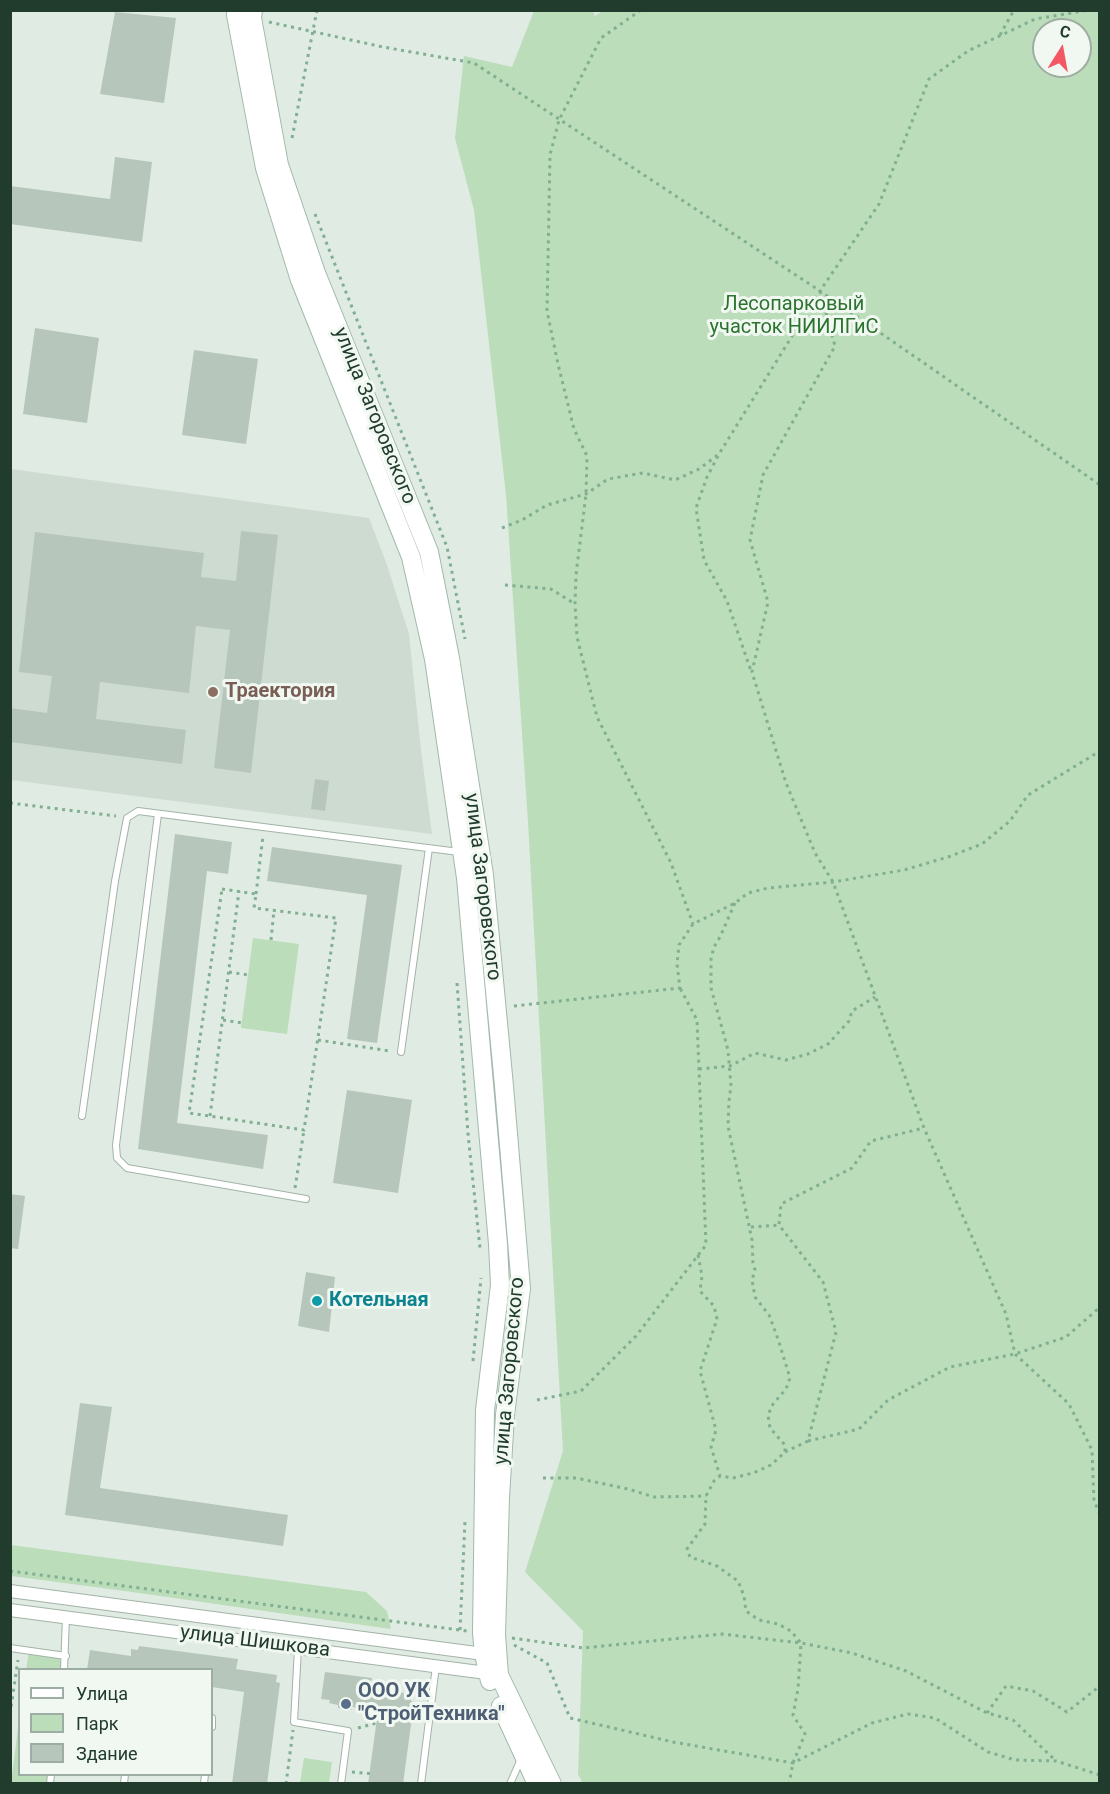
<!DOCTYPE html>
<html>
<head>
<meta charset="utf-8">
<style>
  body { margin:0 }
  #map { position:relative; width:1110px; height:1794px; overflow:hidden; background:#e0ebe3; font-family:Roboto,sans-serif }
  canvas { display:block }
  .frame { position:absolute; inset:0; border:12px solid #213c2c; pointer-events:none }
  .legend { position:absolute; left:18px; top:1668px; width:195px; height:108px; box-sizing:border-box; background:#f1f8f2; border:2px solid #9eada3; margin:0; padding:8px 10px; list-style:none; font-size:18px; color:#213c2c }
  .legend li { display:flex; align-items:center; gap:12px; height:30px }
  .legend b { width:30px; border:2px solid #9eada3 }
  .north { position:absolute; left:1032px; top:18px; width:60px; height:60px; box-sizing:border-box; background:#f1f8f2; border:2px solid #9eada3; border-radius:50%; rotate:11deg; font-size:16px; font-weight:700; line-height:24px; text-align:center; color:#213c2c }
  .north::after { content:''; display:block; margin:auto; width:21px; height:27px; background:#f35764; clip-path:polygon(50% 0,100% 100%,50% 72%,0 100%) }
</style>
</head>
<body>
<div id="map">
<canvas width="1110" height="1794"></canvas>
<div class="frame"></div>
<ul class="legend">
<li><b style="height:8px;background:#fff"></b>Улица</li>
<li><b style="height:16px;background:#bbddb9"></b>Парк</li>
<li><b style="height:16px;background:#b6c6ba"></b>Здание</li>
</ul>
<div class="north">С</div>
</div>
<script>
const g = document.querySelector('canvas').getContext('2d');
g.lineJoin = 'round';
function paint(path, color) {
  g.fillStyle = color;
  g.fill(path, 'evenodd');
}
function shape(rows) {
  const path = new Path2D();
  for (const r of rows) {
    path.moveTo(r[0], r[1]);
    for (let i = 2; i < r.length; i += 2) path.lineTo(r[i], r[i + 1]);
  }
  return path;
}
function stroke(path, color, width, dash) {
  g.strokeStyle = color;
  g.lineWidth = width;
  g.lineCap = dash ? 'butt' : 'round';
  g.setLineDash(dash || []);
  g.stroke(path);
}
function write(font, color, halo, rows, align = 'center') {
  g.font = font + ' Roboto,sans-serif';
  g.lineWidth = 6;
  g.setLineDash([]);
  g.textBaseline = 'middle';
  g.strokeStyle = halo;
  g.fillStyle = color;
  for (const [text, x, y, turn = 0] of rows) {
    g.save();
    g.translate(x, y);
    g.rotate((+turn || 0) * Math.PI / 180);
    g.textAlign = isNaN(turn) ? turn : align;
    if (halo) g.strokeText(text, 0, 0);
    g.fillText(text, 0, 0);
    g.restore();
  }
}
paint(shape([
  [11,469,369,518,387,565,409,634,421,750,432,834,11,780]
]), '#cedbd1');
paint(shape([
  [604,10,1099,11,1099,1783,583,1784,578,1774,583,1631,525,1572,563,1451,528,822,506,495,474,210,455,138,464,56,512,67,534,11,593,11,595,16],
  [1044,30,1080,30,1080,66,1044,66],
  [253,938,299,944,287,1034,241,1028],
  [11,1545,366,1592,387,1611,391,1629,125,1591,11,1576],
  [29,1651,66,1656,64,1669,26,1670],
  [19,1720,20,1774,51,1775,50,1783,11,1784],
  [304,1758,332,1762,329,1783,300,1783]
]), '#bbddb9');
paint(shape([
  [115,12,176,18,164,103,100,94],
  [115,157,152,162,142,242,10,224,10,186,110,199],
  [35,328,99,338,87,423,23,414],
  [194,350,258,359,246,444,182,435],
  [241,531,278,535,251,773,214,768,230,630,196,626,189,693,100,682,96,719,186,730,182,764,10,742,10,708,47,713,52,676,19,672,35,532,204,553,201,577,236,581],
  [315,779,329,781,325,811,311,809],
  [175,834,232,842,228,874,207,871,177,1123,268,1135,263,1169,138,1149],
  [272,847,402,865,377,1043,347,1039,367,895,267,881],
  [347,1090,412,1100,398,1193,333,1183],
  [10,1194,25,1196,18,1249,10,1248],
  [306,1272,335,1277,329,1332,298,1326],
  [80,1403,112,1407,100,1488,288,1515,283,1546,65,1515],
  [139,1646,238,1659,236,1669,277,1675,276,1682,280,1683,267,1784,232,1784,244,1692,212,1687,212,1670,87,1670,90,1650,131,1656,131,1649,138,1650],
  [325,1672,372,1678,370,1688,411,1694,411,1701,414,1702,403,1784,368,1784,378,1711,352,1707,351,1710,338,1708,338,1705,329,1703,330,1700,321,1699]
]), '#b6c6ba');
const lane = shape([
  [158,814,116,1145,117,1158,127,1168,306,1199],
  [401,1052,429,848],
  [82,1116,115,881,127,818,138,811,459,852],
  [10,1648,66,1656],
  [298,1648,294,1722,348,1731,341,1784],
  [64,1670,66,1617],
  [212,1718,212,1727],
  [50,1784,51,1774],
  [124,1784,125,1774],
  [204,1784,205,1774],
  [421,1784,436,1666],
  [510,1784,521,1759]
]);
const street = shape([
  [10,1591,491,1655],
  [10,1610,494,1674]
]);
const secondary = shape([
  [237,10,236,15,265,168,300,280,411,557,434,659,466,878,498,1244,500,1285,485,1410,482,1633,484,1654,490,1681],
  [253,10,252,18,279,165,316,273,429,552,450,658,484,875,504,1086,521,1288,505,1415,500,1498,496,1635,499,1675,552,1784],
  [501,1706,537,1784]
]);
stroke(lane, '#a3b3a8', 8);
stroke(street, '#a3b3a8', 14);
stroke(secondary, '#a1baaa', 20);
stroke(shape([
  [641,10,601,38,559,120,550,155,547,311,558,364,574,429,587,456,586,494,576,575,575,604,577,637,597,717,671,863,693,924],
  [269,22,383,47,474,63,820,291,1100,485],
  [1000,35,1014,10],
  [292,138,317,10],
  [315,214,447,547,465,639],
  [820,291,835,346,763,475,750,540,768,602,752,672,786,783,815,853,833,882,924,1128,1006,1314,1015,1354,1069,1404,1092,1450,1094,1501,1100,1514],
  [718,456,707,477,696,508,704,560,727,601,751,671],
  [502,528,522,520,547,505,586,494,608,479,643,473,675,480,699,469,719,454,820,291,879,204,929,79,968,51,1035,19,1089,10],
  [505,585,551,589,575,604],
  [10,803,116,816],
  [222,889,256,894,254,908,336,918,304,1130,189,1113,222,889],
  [256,894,263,836],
  [735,903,720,937,714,947,711,959,711,988,728,1050,731,1086,729,1101,728,1126,752,1240,753,1263,755,1270,752,1280,755,1297,769,1315,778,1339,790,1378,786,1389,773,1404,768,1415,770,1428,785,1445,785,1452,771,1465,753,1473,733,1478,720,1476,714,1481,706,1496,705,1524,687,1549,690,1557,717,1566,738,1581,744,1596,746,1611,759,1620,778,1624,791,1631,801,1643,798,1689,793,1715,805,1734,793,1763,789,1784],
  [271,940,274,910],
  [229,972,248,975],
  [457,983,468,1134,480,1248],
  [514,1006,680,988,677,964,679,945,693,924,735,903,748,893,768,888,833,882,904,870,948,857,982,844,1010,821,1028,795,1100,751],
  [223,1020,242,1023],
  [318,1040,390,1051],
  [699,1069,730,1066,755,1053,786,1060,808,1054,828,1044,849,1021,852,1011,875,997],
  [210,1116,239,891],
  [295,1188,304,1130],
  [751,1227,779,1225],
  [698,1255,702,1276,700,1291,714,1306,717,1319,700,1371,716,1430,711,1447,720,1476],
  [473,1361,481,1278],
  [537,1400,581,1391,636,1336,706,1245,697,1020,680,988],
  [808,1441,859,1429,888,1400,950,1367,1015,1354,1066,1337,1100,1307],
  [785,1452,808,1441,836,1332,823,1282,779,1225,781,1204,852,1168,871,1141,924,1128],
  [543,1478,576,1478,628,1489,654,1497,706,1496],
  [10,1571,467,1631],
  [460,1630,465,1521],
  [512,1638,583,1648,722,1634,801,1643,852,1653,906,1671,987,1713,1013,1720,1056,1761],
  [514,1645,547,1663,570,1718,673,1742,793,1763,872,1723,908,1714,935,1718,988,1752,1015,1760,1056,1761,1100,1775],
  [987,1713,1006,1686,1033,1691,1067,1712,1100,1686],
  [10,1714,18,1660],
  [358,1728,380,1722],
  [352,1772,374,1774],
  [286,1784,293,1730]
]), '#80af91', 3, [3, 4.5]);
stroke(lane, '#fff', 6);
stroke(street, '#fff', 12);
stroke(secondary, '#fff', 18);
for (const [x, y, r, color] of [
  [213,692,6,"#8d6e63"],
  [317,1301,6,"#0f9aa8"],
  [346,1704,6,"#5c6f8a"]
]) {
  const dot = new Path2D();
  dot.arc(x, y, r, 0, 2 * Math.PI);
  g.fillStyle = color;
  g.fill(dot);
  stroke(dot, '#f1f8f2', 2);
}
write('20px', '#2b732f', '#f1f8f2', [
  ["Лесопарковый",794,305],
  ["участок НИИЛГиС",794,328]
]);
write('20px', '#213c2c', '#f1f8f2', [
  ["улица Загоровского",374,416,68],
  ["улица Загоровского",482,887,83],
  ["улица Загоровского",510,1371,-85],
  ["улица Шишкова",255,1642,7]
]);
write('bold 20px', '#785e54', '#f1f8f2', [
  ["Траектория",225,692]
], 'left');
write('bold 20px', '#0d838f', '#f1f8f2', [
  ["Котельная",329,1301]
], 'left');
write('bold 20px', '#4e5e75', '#f1f8f2', [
  ["ООО УК",358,1692],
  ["\"СтройТехника\"",358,1715]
], 'left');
</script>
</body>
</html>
